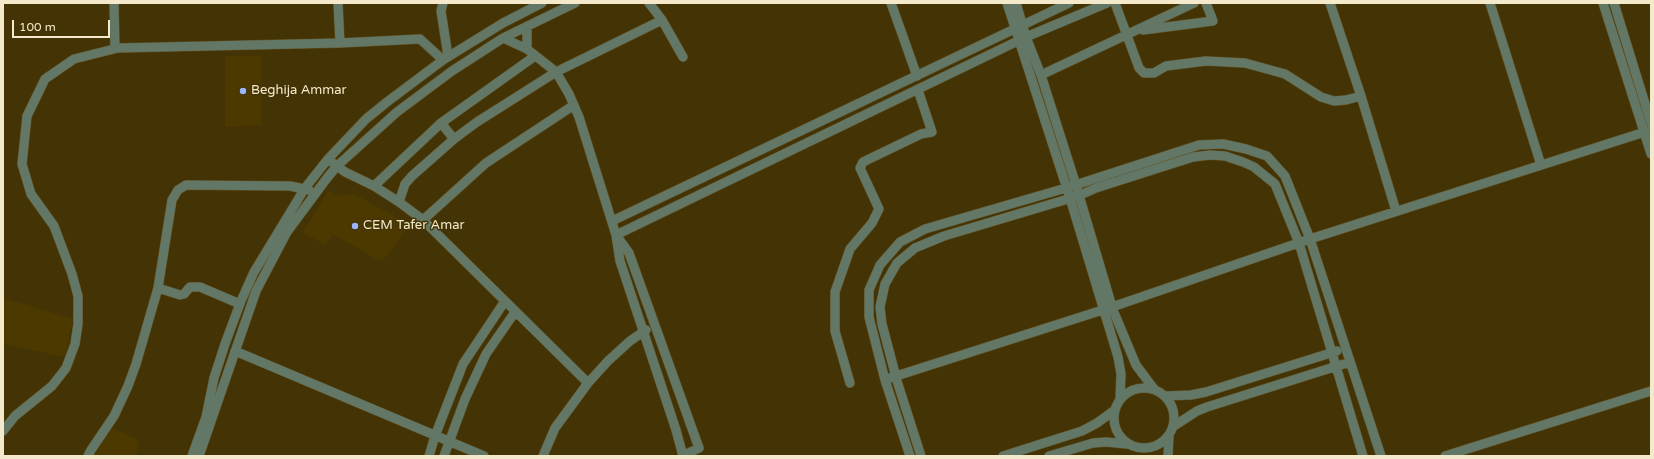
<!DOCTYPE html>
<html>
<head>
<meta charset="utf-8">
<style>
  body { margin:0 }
  #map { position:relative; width:1654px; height:459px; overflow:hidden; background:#443405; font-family:"Varela Round",sans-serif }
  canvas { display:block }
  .frame { position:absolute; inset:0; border:4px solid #f4e9cb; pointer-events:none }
  .scale { position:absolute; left:12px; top:20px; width:98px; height:18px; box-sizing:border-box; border:2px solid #f4e9cb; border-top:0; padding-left:5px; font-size:12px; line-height:14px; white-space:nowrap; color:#f4e9cb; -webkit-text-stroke:3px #443405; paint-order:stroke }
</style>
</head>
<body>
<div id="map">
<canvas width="1654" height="459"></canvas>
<div class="frame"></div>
<div class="scale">100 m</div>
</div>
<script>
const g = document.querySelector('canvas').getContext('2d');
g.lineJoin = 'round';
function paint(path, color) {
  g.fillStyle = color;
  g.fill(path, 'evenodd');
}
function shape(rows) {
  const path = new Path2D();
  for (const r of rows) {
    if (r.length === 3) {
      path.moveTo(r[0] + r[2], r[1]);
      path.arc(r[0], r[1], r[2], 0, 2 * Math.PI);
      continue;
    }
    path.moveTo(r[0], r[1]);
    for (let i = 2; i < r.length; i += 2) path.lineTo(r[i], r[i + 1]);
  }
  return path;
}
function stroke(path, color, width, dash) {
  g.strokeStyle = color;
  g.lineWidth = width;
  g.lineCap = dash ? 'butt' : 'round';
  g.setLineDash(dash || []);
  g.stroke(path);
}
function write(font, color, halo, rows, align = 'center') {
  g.font = font + ' "Varela Round",sans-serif';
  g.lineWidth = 3;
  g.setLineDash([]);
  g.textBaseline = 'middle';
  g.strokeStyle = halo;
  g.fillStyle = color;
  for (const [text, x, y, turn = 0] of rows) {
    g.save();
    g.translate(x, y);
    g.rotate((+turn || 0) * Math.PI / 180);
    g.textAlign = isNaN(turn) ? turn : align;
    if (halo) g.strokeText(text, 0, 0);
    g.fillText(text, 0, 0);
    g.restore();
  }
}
paint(shape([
  [225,56,261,56,262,125,225,127],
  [328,191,341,196,353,193,404,222,405,231,382,262,333,234,326,246,303,232],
  [3,298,73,319,65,357,3,344],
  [108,426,139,440,136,456,94,456]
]), '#4b3900');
const minor = shape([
  [114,3,115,48],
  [338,3,340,43],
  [443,3,441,11,448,56],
  [649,3,662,20,683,57],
  [891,3,917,76],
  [1007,3,1070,198,1118,357,1121,374,1120,400],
  [1016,3,1026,37,1041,75,1076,185,1113,310,1136,365,1154,389],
  [1115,3,1139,68,1144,73,1154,73,1166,66,1206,61,1245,63,1285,74,1321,97,1334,101,1346,100,1361,96],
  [1330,3,1361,96,1396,211],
  [1490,3,1541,165],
  [1603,3,1651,154],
  [1614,3,1651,123],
  [1143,30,1213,21,1206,3],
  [503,38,527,49,527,27],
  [527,49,556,72,569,94,579,117,616,235,1026,37,1107,3],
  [1041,75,1194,3],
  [441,123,454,139],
  [333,163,345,172,374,186,399,202,423,220,588,383],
  [374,186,441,123,535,56],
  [399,202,405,184,412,176,454,139,477,122,556,72,662,20],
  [423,220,486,163,574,105],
  [612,221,1069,3],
  [158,288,172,200,178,190,186,185,290,186,309,190],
  [235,351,484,456],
  [890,378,1112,307,1310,239,1651,130],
  [850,383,835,331,835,292,850,249,872,223,879,209,860,168,863,162,921,134,932,132,918,90],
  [1144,418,30],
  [1165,396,1191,395,1206,392,1337,351],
  [1174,426,1197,411,1207,407,1350,362],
  [3,431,15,416,52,386,66,368,75,344,78,324,78,296,72,274,54,226,31,194,22,164,27,116,45,79,74,59,118,48,340,43,420,39,443,60],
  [88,456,91,450,114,416,128,386,136,364,158,288,180,295,184,294,190,287,200,287,240,304],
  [192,456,206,417,214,378,225,344,241,301,254,272,305,188,328,159,366,119,387,102,443,60,503,23,542,3],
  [199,456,256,291,287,232,327,178,337,166,397,112,452,71,503,38,575,3],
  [429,456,435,436,463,364,505,301],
  [444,456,465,399,486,354,515,312],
  [543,456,555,428,588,383,608,361,630,341,646,330],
  [682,456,699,448,629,253,616,235,620,261,676,430,683,456],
  [910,456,885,380,869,317,869,290,880,265,900,242,925,229,1066,188,1199,145,1223,144,1246,149,1267,156,1285,176,1310,239,1381,456],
  [921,456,897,381,882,324,880,307,885,284,897,263,915,248,944,236,1078,196,1096,188,1193,157,1210,155,1225,156,1243,162,1254,167,1275,184,1299,243,1363,456],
  [1003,456,1082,431,1097,423,1115,410],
  [1049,456,1093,443,1106,442,1127,444],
  [1168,456,1169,436],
  [1445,456,1651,391]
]);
stroke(minor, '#605125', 10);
stroke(minor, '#627765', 9);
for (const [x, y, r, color] of [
  [243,91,4,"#9bb5fd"],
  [355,226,4,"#9bb5fd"]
]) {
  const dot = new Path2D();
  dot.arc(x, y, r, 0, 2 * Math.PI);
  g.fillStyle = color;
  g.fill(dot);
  stroke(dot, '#443405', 1.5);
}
write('13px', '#f4e9cb', '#443405', [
  ["Beghija Ammar",251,91],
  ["CEM Tafer Amar",363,226]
], 'left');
</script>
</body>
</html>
